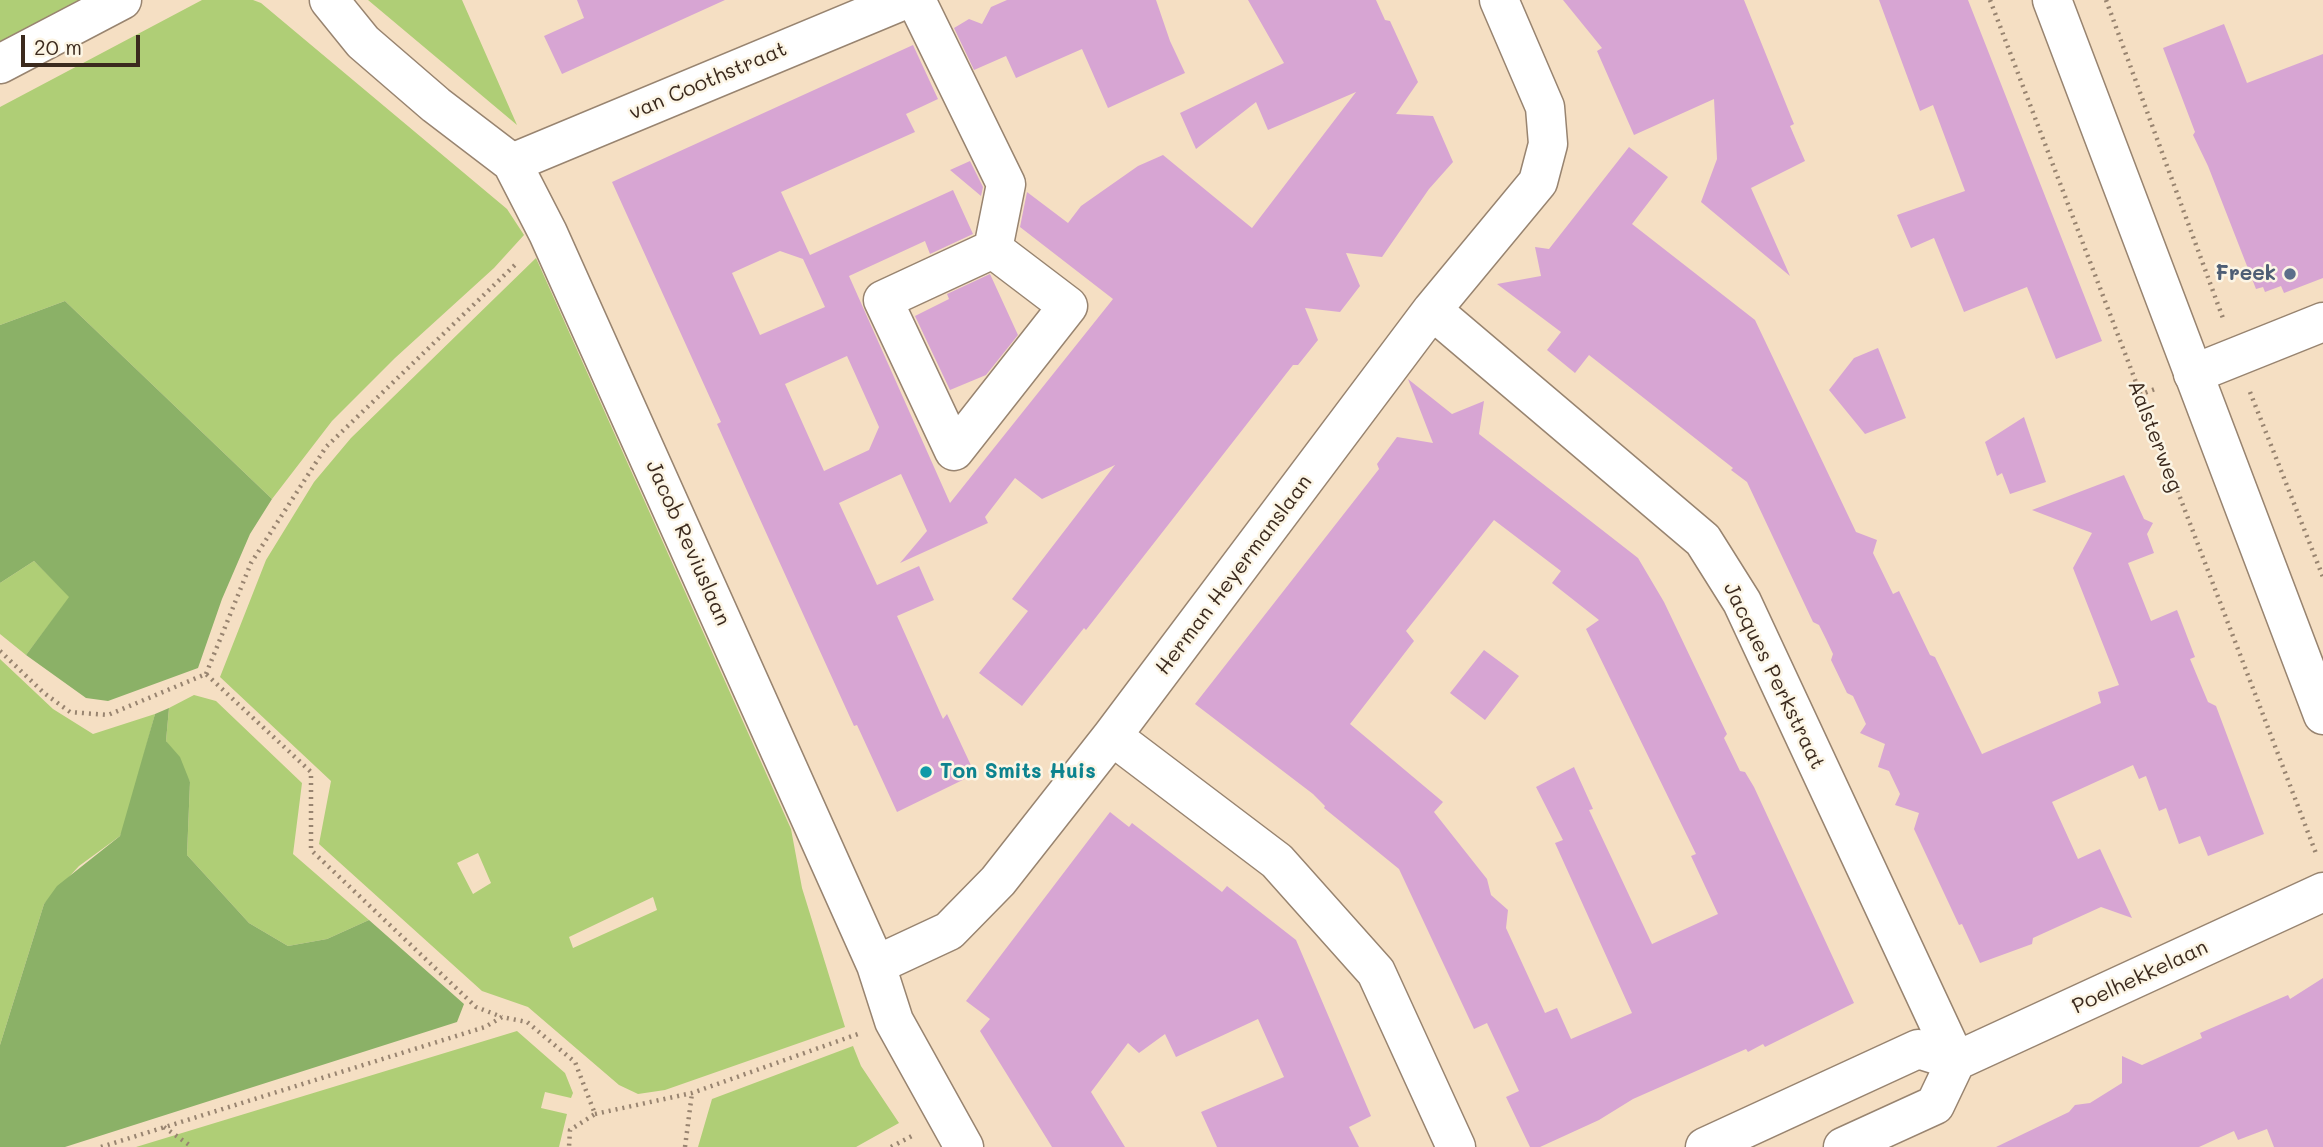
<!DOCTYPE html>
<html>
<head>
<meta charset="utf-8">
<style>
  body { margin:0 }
  #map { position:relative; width:2323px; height:1147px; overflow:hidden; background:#f5dfc3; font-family:Mali,sans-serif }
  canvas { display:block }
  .scale { position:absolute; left:21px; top:35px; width:119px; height:32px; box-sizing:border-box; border:4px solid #3b2a1e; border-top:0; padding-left:9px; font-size:21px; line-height:24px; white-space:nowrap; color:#3b2a1e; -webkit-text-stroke:5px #fcf5e5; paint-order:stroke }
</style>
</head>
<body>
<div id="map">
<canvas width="2323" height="1147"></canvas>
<div class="scale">20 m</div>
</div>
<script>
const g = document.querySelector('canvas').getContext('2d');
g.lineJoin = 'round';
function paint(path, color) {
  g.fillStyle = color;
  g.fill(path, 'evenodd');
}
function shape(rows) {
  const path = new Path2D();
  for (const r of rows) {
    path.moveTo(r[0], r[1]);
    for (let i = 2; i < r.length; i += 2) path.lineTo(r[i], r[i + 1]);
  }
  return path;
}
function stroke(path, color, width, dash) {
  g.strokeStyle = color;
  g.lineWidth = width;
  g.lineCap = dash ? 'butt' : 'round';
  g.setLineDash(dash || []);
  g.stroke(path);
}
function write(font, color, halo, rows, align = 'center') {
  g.font = font + ' Mali,sans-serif';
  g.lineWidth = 5;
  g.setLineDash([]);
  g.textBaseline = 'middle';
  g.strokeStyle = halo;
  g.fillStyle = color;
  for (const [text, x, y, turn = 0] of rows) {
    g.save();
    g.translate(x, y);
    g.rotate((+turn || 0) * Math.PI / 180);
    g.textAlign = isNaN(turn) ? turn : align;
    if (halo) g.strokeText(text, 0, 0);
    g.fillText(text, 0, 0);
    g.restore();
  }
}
paint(shape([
  [0,0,94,0,0,50],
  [202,0,253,0,261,3,507,209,524,235,494,268,395,358,332,421,272,499,65,301,0,325,0,107],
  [368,0,462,0,517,125],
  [536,258,791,829,802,888,845,1027,665,1090,638,1094,619,1085,528,1007,482,991,319,844,331,781,220,677,266,560,314,482,351,438],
  [478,853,491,883,473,894,457,863],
  [653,897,657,910,573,948,569,937],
  [34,561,70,597,26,655,0,634,0,583],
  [0,659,53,709,93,734,155,714,125,825,120,836,79,866,44,904,0,1045],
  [194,695,216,701,302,783,293,854,369,920,327,939,288,946,249,923,187,855,190,782,166,741,169,708],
  [517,1031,565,1073,573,1093,571,1098,545,1092,541,1108,567,1114,559,1147,136,1147],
  [853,1046,861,1066,899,1123,856,1147,698,1147,712,1099]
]), '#afce76');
paint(shape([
  [65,301,272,499,250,534,222,599,198,668,108,701,86,698,26,655,69,597,34,561,0,583,0,325],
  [169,708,166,741,180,757,190,782,187,855,249,923,288,946,327,939,369,920,464,1004,457,1022,65,1147,0,1147,0,1045,44,904,57,886,120,836,155,714]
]), '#8bb167');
paint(shape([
  [577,0,725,0,562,74,544,36,584,18],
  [1007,0,1156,0,1170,41,1185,73,1108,108,1082,49,1016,78,1006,56,974,70,954,28,969,19,982,24,991,7],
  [1248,0,1376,0,1385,20,1390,21,1418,82,1396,114,1433,116,1453,162,1429,189,1382,257,1346,253,1360,286,1340,312,1305,308,1318,340,1298,365,1293,365,1086,630,1084,628,1022,706,979,673,1028,611,1012,599,1115,465,1042,499,1015,478,985,517,988,523,900,563,927,531,901,474,839,503,877,585,919,566,934,600,897,616,943,719,947,714,975,774,897,812,857,725,854,726,748,493,717,424,721,422,612,182,913,45,938,99,906,114,915,132,781,192,810,255,953,190,973,234,930,254,925,241,849,276,950,503,1113,299,1020,227,1027,192,1068,223,1081,206,1138,166,1163,155,1252,228,1356,92,1268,130,1256,102,1196,149,1180,113,1284,63],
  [780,251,803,259,825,307,760,335,732,273],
  [847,356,879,427,869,450,824,471,785,384],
  [1563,0,1744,0,1794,124,1790,126,1805,161,1751,188,1790,276,1701,202,1717,159,1714,99,1634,135,1597,51,1602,48],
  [1879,0,1968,0,2102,341,2056,359,2027,287,1964,312,1934,238,1911,248,1897,215,1965,191,1933,105,1920,111],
  [2224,24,2247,83,2323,54,2323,278,2284,293,2281,286,2265,292,2263,287,2256,289,2208,166,2193,135,2195,132,2163,48],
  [1629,147,1668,177,1632,224,1755,320,1856,532,1877,540,1873,553,1893,594,1899,591,1930,655,1935,657,1982,754,2101,703,2098,692,2119,685,2073,568,2092,533,2032,510,2124,475,2144,519,2153,523,2147,534,2154,553,2128,563,2151,621,2177,610,2195,657,2190,659,2208,702,2216,706,2264,834,2208,856,2200,836,2179,844,2166,808,2159,811,2146,776,2139,779,2133,765,2052,802,2078,859,2100,849,2132,918,2101,907,2033,938,2032,944,1980,963,1962,924,1959,925,1914,829,1919,813,1895,805,1900,794,1889,771,1878,767,1885,744,1860,733,1866,724,1853,696,1847,693,1831,660,1833,654,1826,639,1819,625,1813,622,1747,482,1731,470,1733,468,1589,355,1575,373,1547,350,1561,332,1497,284,1541,276,1535,247,1549,249],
  [970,161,983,187,981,196,950,170],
  [990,274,1018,335,986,375,950,390,915,316,949,299,947,294],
  [1878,348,1906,418,1865,434,1829,390,1854,358],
  [1408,379,1452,414,1484,401,1479,434,1638,558,1664,602,1727,734,1724,738,1740,771,1745,772,1754,787,1854,1003,1765,1047,1763,1044,1748,1052,1746,1049,1633,1099,1599,1120,1540,1147,1530,1147,1506,1097,1519,1091,1487,1023,1474,1029,1399,869,1324,808,1325,806,1313,794,1195,704,1379,469,1377,464,1397,437,1433,443],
  [1494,520,1561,571,1552,583,1599,620,1586,629,1696,854,1691,856,1718,914,1652,944,1589,810,1593,809,1574,767,1536,787,1563,840,1555,843,1632,1013,1571,1039,1557,1008,1545,1013,1506,928,1508,910,1491,895,1487,879,1434,812,1443,802,1350,724,1414,641,1406,631],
  [2024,417,2046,482,2010,494,2002,473,1997,476,1985,442],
  [1484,650,1519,676,1485,720,1450,693],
  [1110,812,1129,827,1132,823,1222,892,1227,886,1296,940,1371,1116,1349,1127,1359,1147,1217,1147,1201,1112,1284,1077,1258,1019,1176,1057,1165,1034,1139,1053,1128,1043,1091,1092,1125,1147,1052,1147,980,1031,990,1019,966,1001],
  [2323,978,2323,1147,2274,1147,2267,1129,2238,1140,2234,1131,2199,1147,1996,1147,2069,1112,2075,1105,2090,1103,2122,1083,2122,1056,2142,1065,2202,1038,2200,1033,2288,995,2290,999]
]), '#d7a5d3');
const minor = shape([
  [329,0,363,42,436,105,512,163,548,233,876,965,894,1021,964,1147],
  [916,0,1006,184,993,249],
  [0,64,122,0],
  [512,163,904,0],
  [993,249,1068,306,954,451,883,300,993,249],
  [1432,310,1703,540,1742,602,1956,1061],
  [2193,374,2323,322],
  [1112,736,1277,861,1376,972,1456,1147],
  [876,965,949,931,998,881,1112,736,1432,310,1538,182,1548,144,1545,107,1499,0],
  [1705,1147,1918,1049,1956,1061],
  [1843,1147,1935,1105,1956,1061,2323,892]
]);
const major = shape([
  [2052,0,2323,715]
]);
stroke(minor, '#988470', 41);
stroke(major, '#988470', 41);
stroke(shape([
  [1990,0,2317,856],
  [2106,0,2224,321],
  [2250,392,2323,577],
  [2139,395,2158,388],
  [0,651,44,693,70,712,108,715,206,674,311,772,311,850,476,1007,502,1017],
  [206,674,251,563,326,447,518,262],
  [595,1114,692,1093,858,1034],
  [164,1127,192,1147],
  [101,1147,485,1027,502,1017,527,1022,575,1062,595,1114,570,1130,569,1147],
  [685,1147,692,1093],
  [891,1147,912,1136]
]), '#988470', 4.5, [2, 5]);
stroke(minor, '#fff', 38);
stroke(major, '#fff', 38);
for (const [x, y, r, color] of [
  [2290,274,7,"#5c6f8a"],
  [926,772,7,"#0f9aa8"]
]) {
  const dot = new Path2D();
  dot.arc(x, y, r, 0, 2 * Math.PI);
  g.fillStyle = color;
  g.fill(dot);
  stroke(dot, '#fcf5e5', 2.5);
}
write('21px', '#3b2a1e', '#fcf5e5', [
  ["van Coothstraat",708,81,-23],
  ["Aalsterweg",2155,436,69],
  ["Jacob Reviuslaan",688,543,66],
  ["Herman Heyermanslaan",1234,575,-53],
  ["Jacques Perkstraat",1774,676,64],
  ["Poelhekkelaan",2140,977,-25]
]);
write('bold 21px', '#4e5e75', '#fcf5e5', [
  ["Freek",2276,274]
], 'right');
write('bold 21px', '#0d838f', '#fcf5e5', [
  ["Ton Smits Huis",940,772]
], 'left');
</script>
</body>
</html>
